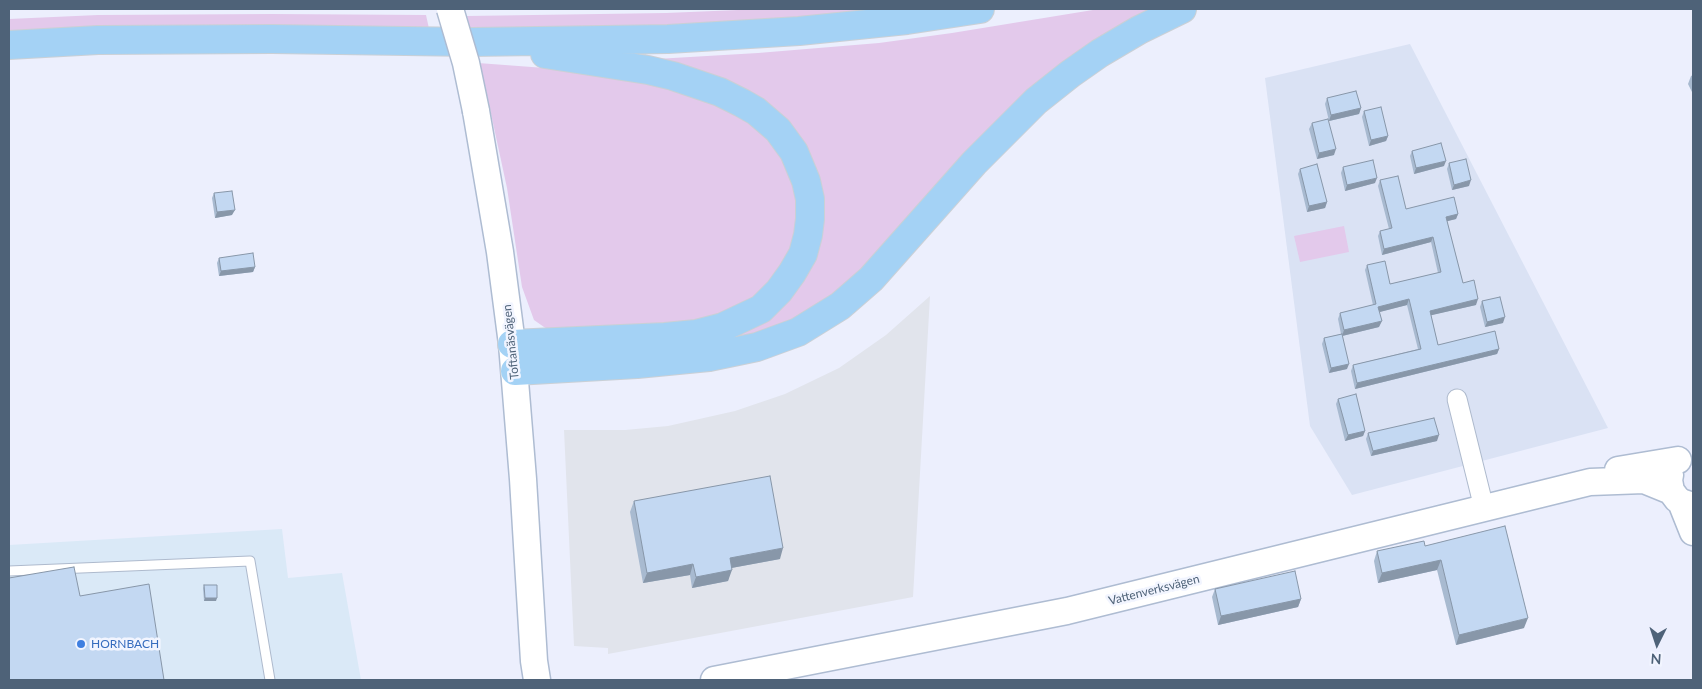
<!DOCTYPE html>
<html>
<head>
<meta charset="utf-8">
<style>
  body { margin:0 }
  #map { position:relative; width:1702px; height:689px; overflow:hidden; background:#eceffd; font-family:Lato,sans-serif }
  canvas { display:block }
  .frame { position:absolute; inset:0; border:10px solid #4e6278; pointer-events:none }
  .north { position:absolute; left:1632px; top:619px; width:50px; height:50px; -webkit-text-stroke:4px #f2f5ff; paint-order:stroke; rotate:184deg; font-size:14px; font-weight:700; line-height:20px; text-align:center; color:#4e6278 }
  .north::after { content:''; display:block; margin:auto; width:18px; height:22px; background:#4e6278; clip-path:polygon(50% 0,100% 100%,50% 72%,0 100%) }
</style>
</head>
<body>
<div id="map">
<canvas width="1702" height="689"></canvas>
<div class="frame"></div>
<div class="north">N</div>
</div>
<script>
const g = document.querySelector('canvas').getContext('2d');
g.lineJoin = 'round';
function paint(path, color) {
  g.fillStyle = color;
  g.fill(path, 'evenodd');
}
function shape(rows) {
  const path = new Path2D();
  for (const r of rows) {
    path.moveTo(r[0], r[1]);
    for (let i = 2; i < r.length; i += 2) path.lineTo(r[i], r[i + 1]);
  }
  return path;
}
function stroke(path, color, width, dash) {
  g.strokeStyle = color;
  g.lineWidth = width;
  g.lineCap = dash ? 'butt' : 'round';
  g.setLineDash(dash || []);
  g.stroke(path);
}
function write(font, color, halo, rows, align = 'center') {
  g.font = font + ' Lato,sans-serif';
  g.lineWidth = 5;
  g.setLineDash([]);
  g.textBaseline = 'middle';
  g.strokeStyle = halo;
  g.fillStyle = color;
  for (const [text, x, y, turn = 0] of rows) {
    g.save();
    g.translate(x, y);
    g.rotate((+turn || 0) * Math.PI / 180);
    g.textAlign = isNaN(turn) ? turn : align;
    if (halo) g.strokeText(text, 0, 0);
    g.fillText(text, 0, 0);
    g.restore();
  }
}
paint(shape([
  [1410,44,1608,428,1352,495,1310,426,1265,78]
]), '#dae2f4');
paint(shape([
  [282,529,288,578,342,573,361,680,9,680,9,545]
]), '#dae9f7');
paint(shape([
  [930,296,913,597,608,654,608,648,574,646,564,430,625,430,668,426,735,411,785,394,839,368,886,335]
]), '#e1e4ec');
paint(shape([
  [762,9,920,9,759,26,470,33,467,16,666,13],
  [1099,9,1163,9,1140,19,844,293,773,334,696,344,810,262,790,128,639,60,758,53,879,43,952,33],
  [272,14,426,15,430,33,9,38,9,19,98,15],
  [478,63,572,70,650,83,720,104,765,132,789,166,800,211,787,264,764,293,703,323,553,332,544,327,534,320,522,287,507,188,485,86],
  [1344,226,1349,252,1300,262,1294,236]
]), '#e3c9eb');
const lane = shape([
  [9,571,250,561,270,680]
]);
const street = shape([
  [1457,399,1484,508]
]);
const secondary = shape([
  [476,111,500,252,512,344,523,479,534,661,537,680],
  [1618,470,1678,460],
  [1670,475,1669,480,1671,491,1677,499,1681,502,1693,506],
  [1681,502,1693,532],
  [714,680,1067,611,1590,482,1644,480,1671,491]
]);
const highway = shape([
  [9,45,98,40,272,39,472,42,668,39,799,31,907,20,980,9],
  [512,344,665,337,696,334,723,327,761,309,779,291,792,273,803,254,808,235,810,219,810,199,806,181,794,152,778,130,756,111,742,103,720,92,673,76,648,70,545,54],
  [515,371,637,364,709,357,757,347,798,332,840,306,871,279,974,163,1036,101,1070,74,1100,53,1139,30,1182,9]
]);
stroke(lane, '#aebacd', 11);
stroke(street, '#aebacd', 21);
stroke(secondary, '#aebcd2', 29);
stroke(highway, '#cad0d6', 30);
stroke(lane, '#fff', 9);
stroke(street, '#fff', 19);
stroke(secondary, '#fff', 26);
stroke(highway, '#a4d2f5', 28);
const secondaryBridge = shape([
  [450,9,466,63,476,111]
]);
stroke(secondaryBridge, '#aebcd2', 29, []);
stroke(secondaryBridge, '#fff', 26);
paint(shape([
  [1693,75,1693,94,1688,84,1691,76],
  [1327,98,1361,108,1359,114,1329,121,1325,104],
  [1364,111,1388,136,1386,141,1369,146,1362,117],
  [1312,123,1334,155,1317,159,1309,129],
  [1412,151,1444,166,1414,174,1410,156],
  [1449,163,1469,186,1452,190,1447,169],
  [1343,167,1375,183,1345,191,1341,173],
  [1300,169,1327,202,1325,208,1307,212,1298,174],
  [1380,180,1406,209,1458,214,1456,219,1447,221,1463,283,1476,305,1431,315,1438,345,1499,349,1497,354,1355,389,1351,371,1353,365,1418,349,1407,305,1379,312,1379,327,1342,336,1347,369,1329,373,1322,344,1324,338,1341,334,1338,319,1340,313,1373,305,1365,270,1367,265,1390,284,1438,273,1431,242,1382,255,1378,236,1380,231,1389,229,1378,186],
  [214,193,232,215,215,218,212,198],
  [219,258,255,267,253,272,219,276,217,263],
  [1482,301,1503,323,1485,327,1480,307],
  [1338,399,1365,431,1363,436,1345,441,1336,404],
  [1368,433,1437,441,1371,456,1366,439],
  [634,501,780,559,731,568,728,581,692,588,690,575,643,583,630,512],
  [1425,546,1524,628,1456,645,1437,570,1378,583,1374,561,1377,551],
  [204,585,216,601,204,601,203,588],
  [1215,589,1301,599,1298,607,1218,625,1212,597]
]), '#a8bad0');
paint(shape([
  [1361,108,1359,114,1329,121,1331,115],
  [1388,136,1386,141,1369,146,1371,140],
  [1336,149,1334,155,1317,159,1319,153],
  [1446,161,1444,166,1414,174,1416,168],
  [1377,178,1375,183,1345,191,1347,185],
  [1471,180,1469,186,1452,190,1454,185],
  [1327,202,1325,208,1307,212,1309,206],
  [235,210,232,215,215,218,217,212],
  [1458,214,1456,219,1444,222,1446,217],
  [1433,237,1431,242,1382,255,1384,249],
  [255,267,253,272,219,276,221,271],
  [1409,299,1407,305,1376,313,1378,307],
  [1478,299,1476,305,1428,316,1430,311],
  [1505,317,1503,323,1485,327,1487,322],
  [1382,321,1379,327,1342,336,1344,330],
  [1499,349,1497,354,1355,389,1357,383],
  [1349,364,1347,369,1329,373,1331,368],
  [1365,431,1363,436,1345,441,1348,435],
  [1439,435,1437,441,1371,456,1373,451],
  [783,548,780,559,726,569,730,558],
  [1441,560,1437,570,1378,583,1382,573],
  [693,564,690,575,643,583,647,573],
  [732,570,728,581,692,588,696,577],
  [205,598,217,598,216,601,204,601],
  [1301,599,1298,607,1218,625,1221,616],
  [1528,618,1524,628,1456,645,1459,635]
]), '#8897a9');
const building = shape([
  [1356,91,1361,108,1331,115,1327,98,1356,91],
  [1381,107,1388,136,1371,140,1364,111,1381,107],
  [1328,119,1336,149,1319,153,1312,123,1328,119],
  [1441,143,1446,161,1416,168,1412,151,1441,143],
  [1466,159,1471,180,1454,185,1449,163,1466,159],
  [1373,160,1377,178,1347,185,1343,167,1373,160],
  [1317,164,1327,202,1309,206,1300,169,1317,164],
  [1398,176,1406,209,1454,197,1458,214,1446,217,1463,283,1474,280,1478,299,1430,311,1438,345,1495,331,1499,349,1357,383,1353,365,1421,349,1409,299,1378,307,1382,321,1344,330,1340,313,1376,304,1367,265,1385,261,1390,284,1441,272,1433,237,1384,249,1380,231,1392,228,1380,180,1398,176],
  [232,191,235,210,217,212,214,193,232,191],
  [253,253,255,267,221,271,219,258,253,253],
  [1500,297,1505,317,1487,322,1482,301,1500,297],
  [1342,334,1349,364,1331,368,1324,338,1342,334],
  [1356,394,1365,431,1348,435,1338,399,1356,394],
  [1434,418,1439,435,1373,451,1368,433,1434,418],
  [770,476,783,548,730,558,732,570,696,577,693,564,647,573,634,501,770,476],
  [1505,526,1528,618,1459,635,1441,560,1382,573,1377,551,1424,541,1425,546,1505,526],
  [74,567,80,596,149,584,164,680,9,680,9,578,74,567],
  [1295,571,1301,599,1221,616,1215,589,1295,571],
  [204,585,217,585,217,598,205,598,204,585]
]);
paint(building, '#c3d8f2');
stroke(building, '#8897a9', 1);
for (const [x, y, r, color] of [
  [81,644,5,"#3f7fe0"]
]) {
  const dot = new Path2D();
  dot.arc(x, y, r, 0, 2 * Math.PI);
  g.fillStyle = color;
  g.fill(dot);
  stroke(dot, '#f2f5ff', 2);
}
write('12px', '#4e6278', '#f2f5ff', [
  ["Toftanäsvägen",511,342,-96],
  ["Vattenverksvägen",1154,590,-14]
]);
write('12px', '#366cbe', '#f2f5ff', [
  ["HORNBACH",91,644]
], 'left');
</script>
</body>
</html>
